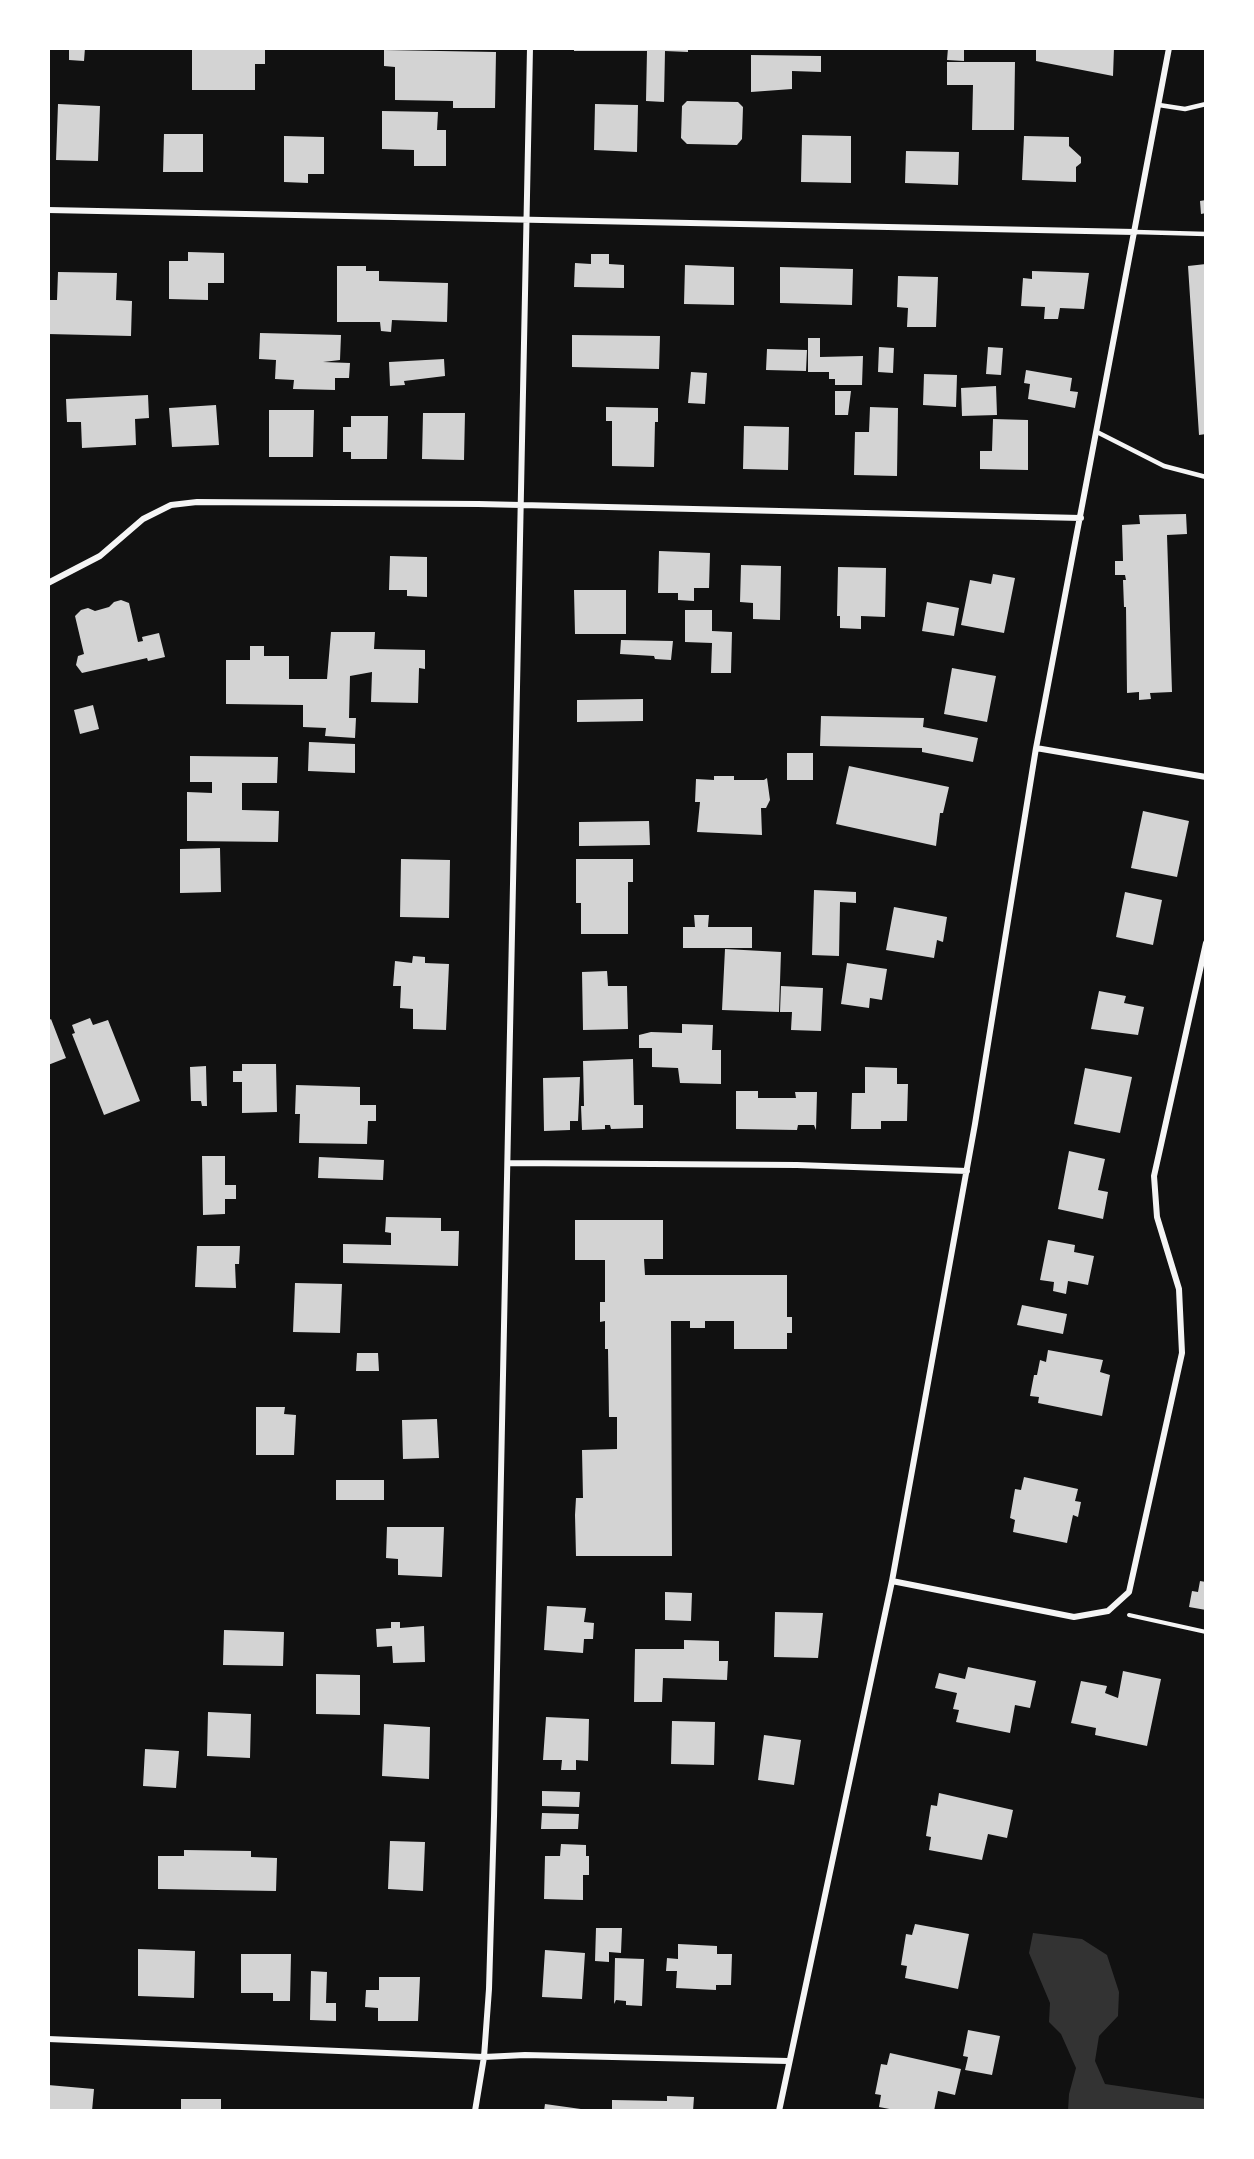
<!DOCTYPE html>
<html>
<head>
<meta charset="utf-8">
<style>
  body { margin:0 }
  #map { position:relative; width:1254px; height:2159px; overflow:hidden; background:#111; font-family:Figtree,sans-serif }
  canvas { display:block }
  .frame { position:absolute; inset:0; border:50px solid #fff; pointer-events:none }
</style>
</head>
<body>
<div id="map">
<canvas width="1254" height="2159"></canvas>
<div class="frame"></div>
</div>
<script>
const g = document.querySelector('canvas').getContext('2d');
g.lineJoin = 'round';
function paint(path, color) {
  g.fillStyle = color;
  g.fill(path, 'evenodd');
}
function shape(rows) {
  const path = new Path2D();
  for (const r of rows) {
    path.moveTo(r[0], r[1]);
    for (let i = 2; i < r.length; i += 2) path.lineTo(r[i], r[i + 1]);
  }
  return path;
}
function stroke(path, color, width, dash) {
  g.strokeStyle = color;
  g.lineWidth = width;
  g.lineCap = dash ? 'butt' : 'round';
  g.setLineDash(dash || []);
  g.stroke(path);
}
paint(shape([
  [1033,1933,1082,1939,1107,1955,1119,1992,1118,2016,1099,2036,1095,2061,1105,2084,1206,2099,1206,2111,1068,2111,1069,2094,1076,2068,1061,2034,1049,2022,1050,2003,1029,1953]
]), '#333');
paint(shape([
  [69,48,85,48,84,61,69,60],
  [192,48,265,48,265,64,255,64,255,90,192,90],
  [574,48,688,48,688,52,665,51,664,102,646,101,647,51,574,51],
  [948,48,964,48,964,61,947,60],
  [1036,48,1114,48,1113,76,1036,61],
  [384,50,496,52,495,108,453,108,453,101,395,100,395,67,384,66],
  [751,55,821,56,821,72,792,71,792,89,751,92],
  [947,62,1015,62,1014,130,972,130,973,85,947,85],
  [687,101,738,102,743,107,742,139,737,145,687,144,681,138,682,106],
  [58,104,100,106,98,161,56,160],
  [595,104,638,105,637,152,594,150],
  [382,111,438,112,437,130,446,130,446,166,414,166,414,150,382,149],
  [164,134,203,134,203,172,163,172],
  [802,135,851,136,851,183,801,182],
  [284,136,324,137,324,174,308,174,308,183,284,182],
  [1024,136,1069,137,1069,146,1081,157,1081,163,1076,167,1076,182,1022,180],
  [906,151,959,152,958,185,905,183],
  [1206,200,1206,213,1201,214,1200,201],
  [188,252,224,253,224,283,208,283,208,300,169,299,169,261,188,261],
  [591,254,609,254,609,264,624,265,624,288,574,287,575,263,591,264],
  [1206,264,1206,434,1199,435,1188,266],
  [685,265,734,267,734,305,684,304],
  [337,266,366,266,366,271,379,271,379,281,448,283,447,322,392,320,391,332,381,331,380,322,337,322],
  [780,267,853,269,852,305,780,303],
  [1032,271,1089,273,1084,309,1060,308,1058,319,1044,319,1045,307,1021,306,1023,278,1032,279],
  [58,272,117,273,116,300,132,301,131,336,48,334,48,300,57,300],
  [898,276,938,277,936,327,907,327,908,308,897,307],
  [260,333,341,335,340,360,323,362,350,363,349,378,335,378,335,390,293,389,294,380,275,379,276,360,259,359],
  [572,335,660,336,659,369,572,367],
  [808,338,820,338,820,357,863,356,862,385,835,385,835,379,829,379,829,372,808,372],
  [879,347,894,348,893,373,878,372],
  [988,347,1003,348,1001,375,986,374],
  [767,349,807,350,806,371,766,370],
  [444,359,445,376,404,381,405,385,390,386,389,362],
  [1026,370,1072,378,1070,391,1078,392,1075,408,1028,399,1030,384,1024,383],
  [691,372,707,373,705,404,688,403],
  [924,374,957,375,956,407,923,405],
  [996,386,997,415,962,416,961,388],
  [835,391,851,391,848,415,835,415],
  [148,395,149,418,135,419,136,445,82,448,81,422,67,422,66,399],
  [216,405,219,445,172,447,169,408],
  [606,407,658,408,658,422,655,422,654,467,612,466,612,421,606,421],
  [870,407,898,408,897,476,854,475,855,432,869,432],
  [269,410,314,410,313,457,269,457],
  [423,413,465,413,464,460,422,459],
  [351,416,388,416,387,459,351,459,351,452,343,452,343,427,351,427],
  [993,419,1028,420,1028,470,980,469,980,451,992,451],
  [744,426,789,427,788,470,743,469],
  [1186,514,1187,534,1167,535,1172,692,1150,693,1151,699,1139,700,1139,692,1127,693,1126,607,1124,607,1123,580,1126,580,1125,575,1115,575,1115,561,1123,561,1122,525,1140,524,1139,515],
  [659,551,710,553,709,588,694,588,694,601,678,600,678,593,658,593],
  [390,556,427,557,427,597,407,596,407,590,389,590],
  [741,565,781,566,780,620,753,619,753,603,740,602],
  [838,567,886,568,885,617,861,616,861,629,840,628,840,616,837,616],
  [993,574,1015,578,1004,633,961,625,970,580,991,584],
  [574,590,626,590,626,634,575,634],
  [121,600,129,603,138,642,143,641,142,637,159,633,165,657,148,661,147,658,82,673,76,665,78,656,84,654,75,616,81,610,88,608,95,611,109,607,114,602],
  [927,602,959,608,954,636,922,631],
  [685,610,712,610,712,631,732,632,731,673,711,673,712,643,685,642],
  [331,632,375,632,374,649,425,650,425,669,419,668,418,703,371,702,372,672,350,676,349,718,356,718,355,738,325,736,326,728,303,727,303,705,226,704,226,660,250,660,250,646,264,646,264,656,289,656,289,679,327,679],
  [621,640,673,641,671,660,655,659,654,656,620,654],
  [952,668,996,676,987,722,944,714],
  [643,699,643,721,577,722,577,700],
  [93,705,99,729,80,734,74,710],
  [821,716,924,718,923,727,978,738,973,762,922,752,922,748,820,746],
  [309,742,355,744,355,773,308,771],
  [787,753,813,753,813,780,787,780],
  [190,756,278,757,277,783,242,783,242,810,279,811,278,842,187,841,187,792,212,793,212,782,190,782],
  [849,766,949,787,943,813,940,813,936,846,836,824],
  [714,776,734,776,734,780,764,780,767,778,770,800,766,808,761,808,762,835,697,832,700,802,695,802,696,779,714,780],
  [1143,811,1189,821,1177,877,1131,868],
  [649,821,650,845,579,846,579,822],
  [220,848,221,892,180,893,180,849],
  [401,859,450,860,449,918,400,917],
  [576,859,633,859,633,882,628,882,628,934,581,934,581,903,576,903],
  [814,890,856,892,856,903,840,902,839,956,812,955],
  [1125,892,1162,900,1153,945,1116,937],
  [894,907,947,917,943,942,937,940,934,958,886,950],
  [694,915,709,915,708,927,752,927,752,948,683,948,683,927,695,927],
  [725,949,781,952,779,1012,722,1010],
  [413,956,425,957,425,963,449,964,446,1030,413,1029,413,1009,400,1008,401,986,393,986,395,961,412,963],
  [847,963,887,969,882,1000,870,998,869,1008,841,1004],
  [607,971,608,986,627,986,628,1029,583,1030,582,972],
  [781,986,823,988,821,1031,791,1030,792,1012,780,1012],
  [1099,991,1126,996,1124,1003,1144,1007,1138,1035,1091,1029],
  [90,1018,93,1025,108,1020,140,1101,104,1115,72,1034,75,1033,72,1025],
  [51,1019,66,1058,48,1065,48,1021],
  [682,1024,713,1025,712,1050,721,1050,721,1084,680,1083,678,1068,652,1067,652,1048,639,1048,639,1035,651,1032,682,1033],
  [633,1059,634,1105,643,1105,643,1128,611,1129,610,1125,605,1125,605,1129,582,1130,581,1106,584,1106,583,1061],
  [242,1064,276,1064,277,1112,242,1113,242,1082,233,1082,233,1071,242,1071],
  [206,1066,207,1106,202,1106,201,1101,191,1101,190,1067],
  [865,1067,897,1068,897,1084,908,1084,907,1121,881,1121,881,1129,851,1129,852,1093,865,1093],
  [1085,1068,1132,1077,1120,1133,1074,1124],
  [580,1077,578,1121,570,1121,570,1130,544,1131,543,1078],
  [296,1085,360,1087,360,1105,376,1105,376,1121,368,1121,367,1144,299,1143,300,1114,295,1114],
  [736,1091,758,1091,758,1098,796,1098,795,1092,817,1092,816,1130,814,1125,798,1125,797,1130,736,1129],
  [1069,1151,1105,1159,1098,1190,1108,1192,1103,1219,1058,1209],
  [202,1156,225,1156,225,1185,236,1185,236,1199,225,1199,225,1214,203,1215],
  [319,1157,384,1160,383,1180,318,1178],
  [386,1217,441,1218,441,1231,459,1231,458,1266,343,1263,343,1244,391,1245,391,1233,385,1232],
  [575,1220,663,1220,663,1259,644,1259,645,1275,787,1275,787,1317,792,1317,792,1333,787,1333,787,1349,734,1349,734,1321,705,1321,705,1328,690,1328,690,1321,671,1321,672,1556,576,1556,575,1515,576,1498,583,1498,582,1450,617,1449,617,1417,609,1417,608,1349,605,1349,605,1321,600,1322,600,1302,605,1302,605,1260,575,1260],
  [1048,1240,1075,1245,1074,1252,1094,1256,1088,1285,1068,1281,1066,1294,1053,1291,1054,1282,1040,1280],
  [197,1246,240,1246,239,1264,235,1264,236,1288,195,1287],
  [295,1283,342,1284,340,1333,293,1332],
  [1022,1305,1067,1314,1063,1334,1017,1325],
  [1048,1350,1103,1360,1100,1372,1110,1375,1102,1416,1038,1403,1039,1397,1030,1396,1034,1375,1037,1375,1040,1360,1046,1362],
  [357,1353,378,1353,379,1371,356,1371],
  [256,1407,285,1407,284,1414,296,1415,294,1455,256,1455],
  [437,1419,439,1458,403,1459,402,1420],
  [1024,1477,1078,1489,1075,1501,1081,1502,1078,1517,1073,1515,1067,1543,1013,1532,1015,1520,1010,1518,1015,1489,1021,1490],
  [336,1480,384,1480,384,1500,336,1500],
  [387,1527,444,1527,442,1577,398,1575,398,1559,386,1558],
  [1200,1581,1206,1582,1206,1610,1189,1607,1192,1591,1198,1592],
  [665,1592,692,1593,691,1621,665,1620],
  [547,1606,586,1608,584,1622,594,1623,593,1639,584,1639,583,1653,544,1650],
  [775,1612,823,1613,818,1658,774,1657],
  [391,1622,400,1622,400,1628,424,1626,425,1662,393,1663,392,1646,377,1647,376,1629,391,1628],
  [224,1630,284,1632,283,1666,223,1665],
  [684,1640,719,1641,719,1661,728,1661,727,1680,663,1678,662,1702,634,1702,635,1649,684,1649],
  [968,1667,1036,1681,1030,1708,1015,1705,1010,1733,956,1722,959,1710,953,1709,957,1693,935,1688,939,1673,965,1679],
  [1123,1671,1161,1679,1147,1746,1095,1735,1096,1728,1071,1723,1081,1681,1107,1686,1105,1693,1118,1698],
  [316,1674,360,1675,360,1715,316,1714],
  [208,1712,251,1714,250,1758,207,1756],
  [546,1717,589,1719,588,1761,576,1760,576,1770,561,1770,562,1760,543,1760],
  [672,1721,715,1722,714,1765,671,1764],
  [384,1724,430,1727,429,1779,382,1776],
  [764,1735,801,1740,794,1785,758,1780],
  [145,1749,179,1751,176,1788,143,1786],
  [542,1791,580,1792,579,1807,542,1806],
  [939,1793,1013,1810,1007,1838,988,1834,982,1860,929,1850,931,1837,926,1836,931,1805,937,1806],
  [542,1813,579,1814,578,1829,541,1829],
  [390,1841,425,1842,423,1891,388,1889],
  [561,1844,586,1845,586,1856,589,1856,589,1875,583,1875,583,1900,544,1899,545,1856,560,1856],
  [184,1850,251,1851,251,1857,277,1858,276,1891,158,1889,158,1856,184,1856],
  [915,1924,969,1934,958,1989,905,1978,907,1966,901,1965,906,1934,912,1935],
  [596,1928,622,1928,621,1953,609,1952,609,1962,595,1961],
  [678,1944,717,1946,717,1954,732,1954,731,1985,716,1985,716,1990,676,1988,677,1971,666,1971,667,1958,678,1959],
  [138,1949,195,1951,194,1998,138,1996],
  [545,1950,585,1953,582,1999,542,1997],
  [241,1954,291,1954,290,2001,273,2001,273,1993,241,1993],
  [615,1958,644,1959,642,2006,626,2005,626,2001,616,2000,614,2004],
  [311,1971,327,1972,326,2003,336,2003,336,2021,310,2020],
  [379,1977,420,1977,418,2021,378,2021,378,2008,365,2007,366,1990,379,1990],
  [968,2030,1000,2036,992,2075,965,2070,968,2057,963,2056],
  [890,2053,961,2069,955,2095,938,2091,934,2111,900,2111,879,2107,881,2095,875,2094,881,2064,887,2065],
  [48,2085,94,2089,92,2111,48,2111],
  [667,2096,694,2097,693,2111,612,2111,612,2100,667,2101],
  [181,2099,221,2099,221,2111,181,2111],
  [545,2104,588,2110,588,2111,544,2111]
]), '#d3d3d3');
stroke(shape([
  [1129,1615,1206,1632]
]), '#f5f5f5', 4);
stroke(shape([
  [1159,105,1185,109,1206,104],
  [1135,232,1206,234],
  [1097,432,1164,466,1206,477]
]), '#f5f5f5', 4.5);
stroke(shape([
  [48,210,1135,232],
  [48,583,100,556,143,519,171,505,197,502,478,504,1081,518],
  [1036,748,1206,777],
  [508,1163,797,1165,967,1171],
  [892,1581,1074,1617,1108,1611,1129,1592,1182,1353,1179,1289,1157,1217,1154,1176,1206,943],
  [48,2039,484,2057,525,2055,788,2061],
  [475,2111,484,2057,489,1989,494,1817,530,48],
  [779,2111,892,1581,975,1124,1036,748,1169,48]
]), '#f5f5f5', 6);
</script>
</body>
</html>
